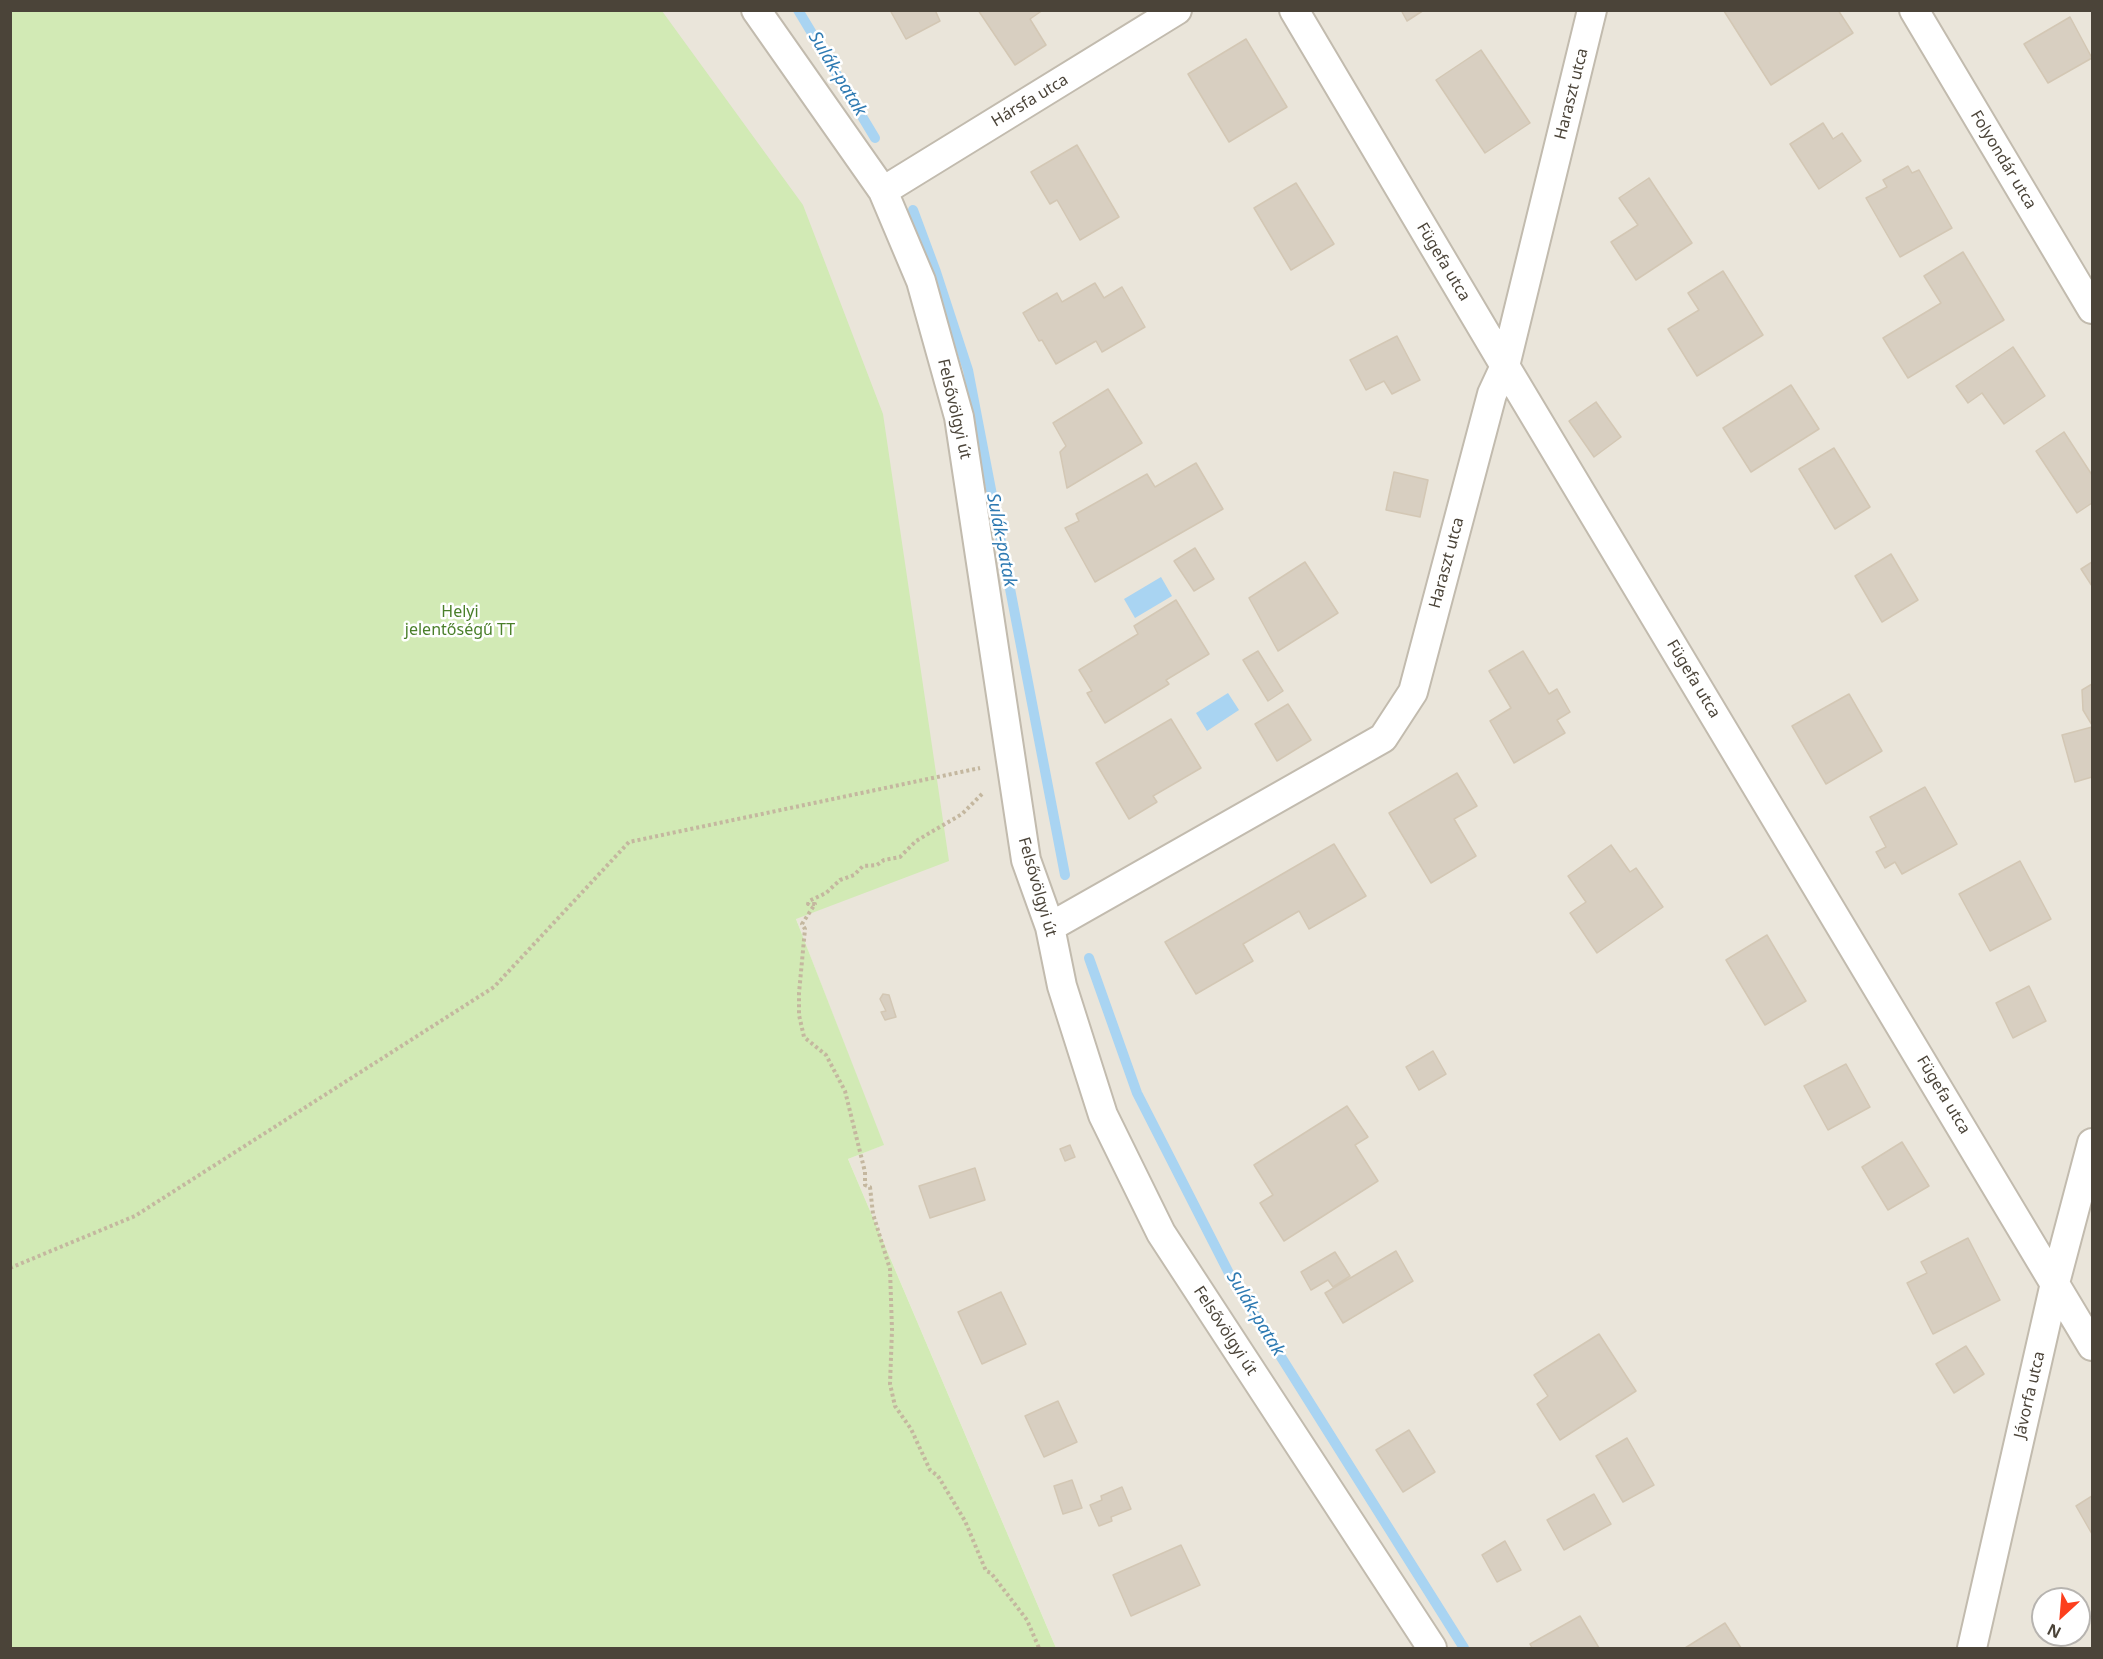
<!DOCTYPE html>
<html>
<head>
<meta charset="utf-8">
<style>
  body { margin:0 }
  #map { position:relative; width:2103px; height:1659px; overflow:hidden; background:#f6f3ec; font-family:"Noto Sans",sans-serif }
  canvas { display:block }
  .frame { position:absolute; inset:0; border:12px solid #4b4439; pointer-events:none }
  .north { position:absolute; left:2031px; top:1587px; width:60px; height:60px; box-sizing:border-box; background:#fff; border:2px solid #b7b4b0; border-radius:50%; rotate:206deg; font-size:16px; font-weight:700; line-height:24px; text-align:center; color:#4b4439 }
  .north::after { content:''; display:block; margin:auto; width:21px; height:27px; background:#fc3f1d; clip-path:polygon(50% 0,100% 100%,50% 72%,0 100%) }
</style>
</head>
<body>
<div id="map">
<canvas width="2103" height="1659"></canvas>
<div class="frame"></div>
<div class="north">N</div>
</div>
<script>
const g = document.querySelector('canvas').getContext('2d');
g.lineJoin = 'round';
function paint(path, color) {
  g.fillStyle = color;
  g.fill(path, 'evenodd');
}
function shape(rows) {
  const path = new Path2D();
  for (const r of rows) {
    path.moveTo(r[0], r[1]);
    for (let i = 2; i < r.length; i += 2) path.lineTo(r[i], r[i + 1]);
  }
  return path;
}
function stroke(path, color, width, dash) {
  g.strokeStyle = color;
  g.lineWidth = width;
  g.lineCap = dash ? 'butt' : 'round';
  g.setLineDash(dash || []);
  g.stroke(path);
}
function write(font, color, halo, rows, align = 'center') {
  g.font = font + ' "Noto Sans",sans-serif';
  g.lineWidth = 5;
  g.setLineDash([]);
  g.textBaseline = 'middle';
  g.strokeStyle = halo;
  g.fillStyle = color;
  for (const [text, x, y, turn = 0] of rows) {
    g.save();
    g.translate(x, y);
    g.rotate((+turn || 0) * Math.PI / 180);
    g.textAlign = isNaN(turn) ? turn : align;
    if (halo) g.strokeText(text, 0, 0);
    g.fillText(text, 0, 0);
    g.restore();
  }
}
paint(shape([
  [662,11,2092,11,2092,1648,1056,1648,848,1159,883,1145,796,919],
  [2043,1599,2079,1599,2079,1635,2043,1635]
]), '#eae5da');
paint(shape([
  [11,10,662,11,803,205,883,414,949,861,796,919,884,1145,848,1159,1056,1648,11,1648]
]), '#d2eab5');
paint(shape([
  [1161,577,1172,596,1135,618,1124,599],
  [1228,693,1239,710,1207,731,1196,713]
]), '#a9d4f2');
stroke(shape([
  [798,10,875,138],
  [913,210,936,272,968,370,1065,875],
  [1089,958,1137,1093,1232,1279,1464,1648]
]), '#a9d4f2', 10);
const building = shape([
  [890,10,935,10,940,21,906,39,890,10],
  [978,10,1043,10,1030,19,1046,45,1015,65,978,10],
  [1401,10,1424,10,1407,21,1401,10],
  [1726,10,1838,10,1853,33,1771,85,1724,11,1726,10],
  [2070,17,2092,58,2048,83,2024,44,2070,17],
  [1246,39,1287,107,1229,142,1188,74,1246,39],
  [1481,50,1530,123,1485,153,1436,80,1481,50],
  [1823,123,1833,139,1842,133,1861,161,1819,189,1790,144,1823,123],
  [1077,145,1119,217,1080,240,1057,200,1050,204,1031,172,1077,145],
  [1908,166,1912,173,1919,170,1952,228,1900,257,1866,198,1887,187,1883,180,1908,166],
  [1649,178,1692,243,1636,280,1611,242,1638,225,1619,198,1649,178],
  [1296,183,1334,244,1291,270,1254,208,1296,183],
  [1963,252,2004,320,1908,378,1883,338,1941,303,1924,276,1963,252],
  [1723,271,1763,335,1697,376,1668,329,1699,310,1688,293,1723,271],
  [1095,283,1104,298,1122,287,1145,327,1102,352,1096,341,1056,364,1042,340,1039,341,1023,313,1057,293,1062,302,1095,283],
  [1397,336,1420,380,1392,394,1384,381,1366,390,1350,360,1397,336],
  [2013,347,2045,396,2004,424,1982,393,1968,403,1956,386,2013,347],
  [1791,385,1819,429,1751,472,1723,428,1791,385],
  [1108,389,1142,443,1067,488,1060,452,1066,446,1053,423,1108,389],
  [1596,402,1621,437,1594,457,1569,421,1596,402],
  [2064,432,2092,475,2092,503,2077,513,2036,451,2064,432],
  [1834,448,1870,507,1835,529,1799,469,1834,448],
  [1196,463,1223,509,1095,582,1065,528,1079,521,1076,514,1147,474,1155,487,1196,463],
  [1394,472,1428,480,1420,517,1386,510,1394,472],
  [1195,548,1214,579,1194,591,1174,561,1195,548],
  [1891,554,1918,600,1882,622,1855,576,1891,554],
  [1305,562,1338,613,1278,651,1249,598,1305,562],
  [2092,562,2092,586,2081,569,2092,562],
  [1176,600,1209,654,1166,680,1169,684,1105,723,1087,693,1092,691,1079,670,1138,634,1134,626,1176,600],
  [1258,651,1283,691,1268,701,1243,660,1258,651],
  [1523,651,1549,694,1557,689,1570,712,1557,720,1565,733,1514,763,1490,721,1511,708,1489,671,1523,651],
  [2092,684,2092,725,2083,710,2082,690,2092,684],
  [1849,694,1882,751,1826,784,1792,726,1849,694],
  [1288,704,1311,740,1277,761,1255,724,1288,704],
  [1171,719,1201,768,1153,796,1157,802,1129,819,1096,763,1171,719],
  [2092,727,2092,777,2075,782,2062,735,2092,727],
  [1457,773,1477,806,1454,819,1476,856,1431,883,1389,813,1457,773],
  [1925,787,1957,844,1902,874,1895,862,1885,868,1876,852,1886,847,1870,817,1925,787],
  [1334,844,1366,896,1309,929,1299,911,1243,944,1253,961,1196,994,1165,942,1334,844],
  [1611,845,1630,872,1636,868,1663,907,1597,953,1570,913,1586,902,1568,876,1611,845],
  [2020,861,2051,919,1990,951,1959,894,2020,861],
  [1767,935,1806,1001,1765,1025,1726,960,1767,935],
  [2029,986,2046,1021,2013,1038,1996,1003,2029,986],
  [883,994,889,995,896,1017,885,1020,881,1012,886,1011,880,999,883,994],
  [1433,1051,1446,1074,1419,1090,1406,1067,1433,1051],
  [1846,1064,1870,1107,1828,1130,1804,1086,1846,1064],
  [1347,1106,1368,1137,1355,1145,1378,1181,1284,1241,1260,1203,1273,1195,1254,1165,1347,1106],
  [1902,1142,1929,1186,1888,1210,1862,1167,1902,1142],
  [1070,1145,1075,1157,1065,1161,1060,1149,1070,1145],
  [975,1168,985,1200,930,1218,919,1186,975,1168],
  [1968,1238,2000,1300,1933,1334,1907,1283,1927,1273,1921,1262,1968,1238],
  [1396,1251,1413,1281,1343,1323,1325,1293,1396,1251],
  [1335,1252,1350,1276,1333,1287,1328,1280,1311,1290,1301,1272,1335,1252],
  [1001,1292,1026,1344,982,1364,958,1312,1001,1292],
  [1599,1334,1636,1391,1560,1440,1537,1404,1548,1396,1534,1375,1599,1334],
  [1966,1346,1984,1374,1954,1393,1936,1364,1966,1346],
  [1058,1401,1077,1442,1044,1457,1025,1416,1058,1401],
  [1409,1430,1435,1472,1403,1492,1376,1450,1409,1430],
  [1627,1438,1654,1485,1623,1502,1596,1456,1627,1438],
  [1072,1480,1082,1508,1063,1514,1054,1486,1072,1480],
  [1122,1487,1131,1509,1111,1517,1112,1521,1099,1526,1090,1505,1102,1500,1101,1496,1122,1487],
  [1594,1494,1611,1524,1564,1550,1547,1520,1594,1494],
  [2092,1496,2092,1534,2076,1506,2092,1496],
  [1505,1541,1521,1570,1497,1582,1482,1555,1505,1541],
  [1181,1545,1200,1585,1131,1616,1113,1575,1181,1545],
  [1580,1616,1599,1648,1532,1648,1530,1644,1580,1616],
  [1725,1623,1741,1648,1685,1648,1725,1623]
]);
paint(building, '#d8cfc1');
stroke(building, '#d3c7b4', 1.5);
const street = shape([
  [756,10,883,191,921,281,959,417,1026,860,1050,927,1062,986,1103,1115,1161,1233,1432,1648],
  [1294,10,1505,366,2092,1346],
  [1914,10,2092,309],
  [883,191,1177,10],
  [1050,927,1383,738,1413,692,1492,394,1505,366,1592,10],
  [1972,1648,2055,1283,2092,1143]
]);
stroke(street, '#c2bbae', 32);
stroke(shape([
  [982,794,962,814,916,841,900,857,884,860,877,865,863,866,854,875,840,880,826,893,809,901,808,904,815,904,802,924,805,929,799,993,799,1015,804,1037,826,1055,845,1091,865,1172,865,1185,870,1187,873,1214,890,1269,892,1330,890,1384,895,1406,911,1429,930,1470,938,1476,965,1521,986,1571,991,1573,1027,1620,1039,1648],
  [10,1268,135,1216,494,987,629,842,980,768]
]), '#c4b79f', 4, [3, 3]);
stroke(street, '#fff', 28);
write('16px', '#4b4439', '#fff', [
  ["Haraszt utca",1572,94,-76],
  ["Hársfa utca",1030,101,-31],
  ["Folyondár utca",2003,160,59],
  ["Fügefa utca",1443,262,59],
  ["Felsővölgyi út",954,409,77],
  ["Haraszt utca",1447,563,-75],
  ["Fügefa utca",1693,679,59],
  ["Felsővölgyi út",1037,887,74],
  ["Fügefa utca",1943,1095,59],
  ["Felsővölgyi út",1225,1331,57],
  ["Jávorfa utca",2030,1395,-77]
]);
write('16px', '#4a7f2a', '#fff', [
  ["Helyi",460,612],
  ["jelentőségű TT",460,630]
]);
write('italic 18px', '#2e7ab2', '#fff', [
  ["Sulák-patak",837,74,59],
  ["Sulák-patak",1001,540,79],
  ["Sulák-patak",1255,1314,59]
]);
</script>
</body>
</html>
